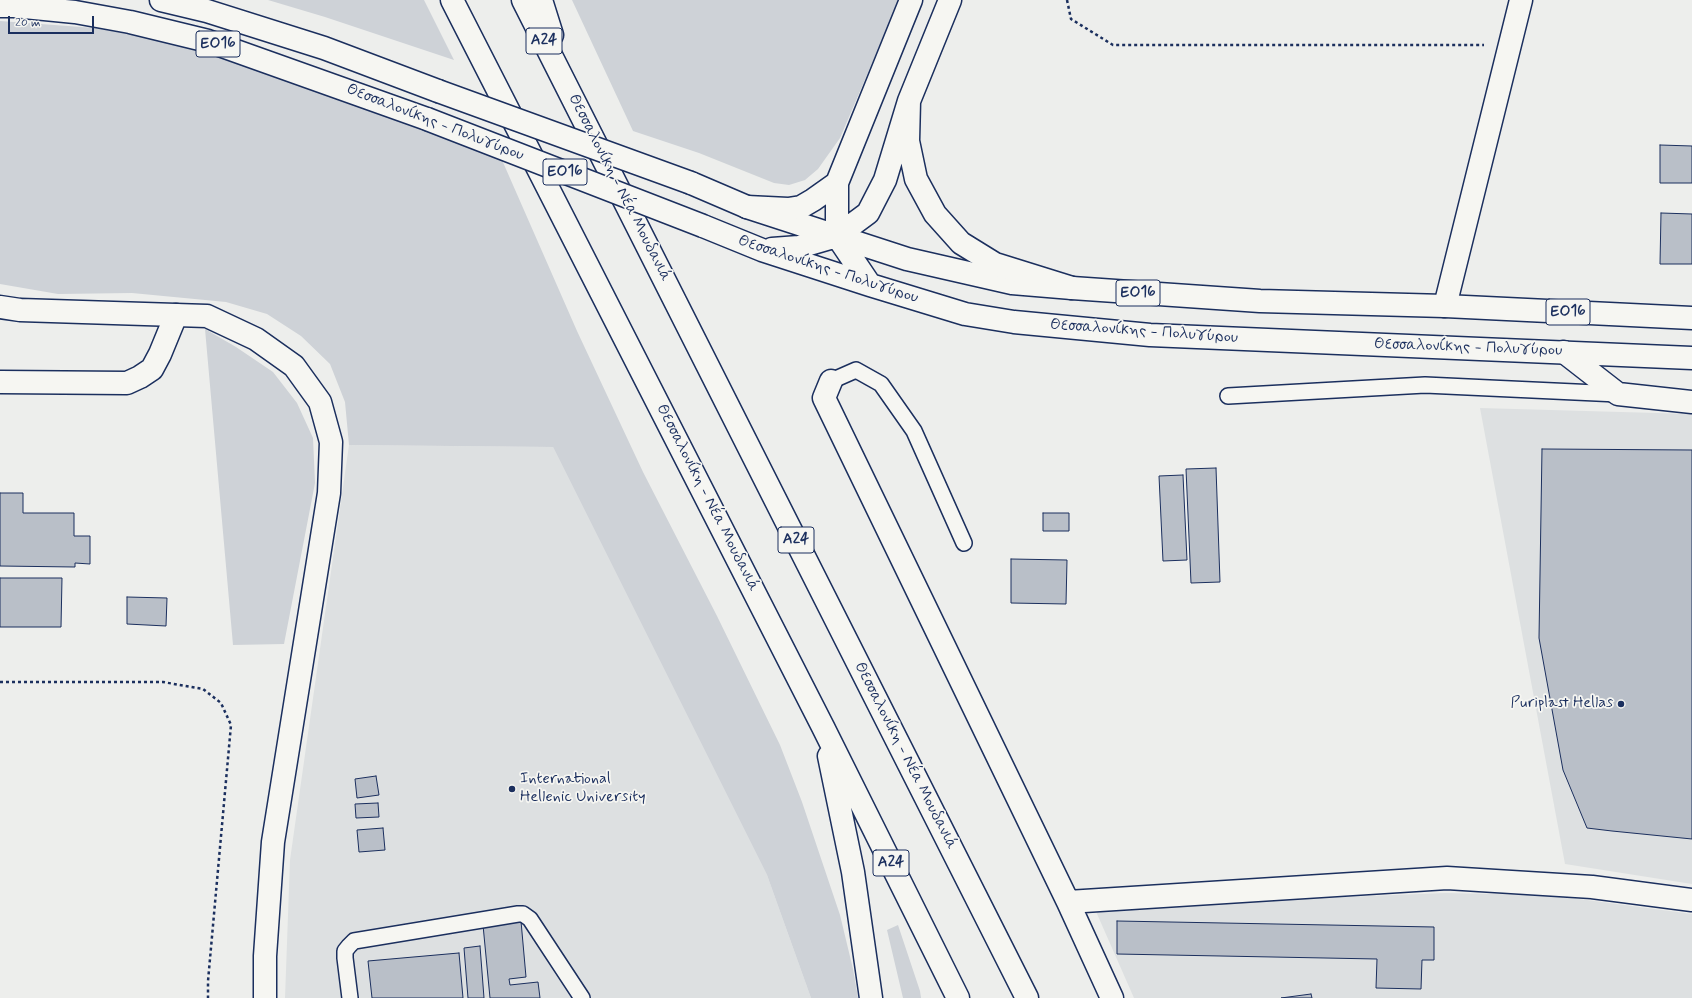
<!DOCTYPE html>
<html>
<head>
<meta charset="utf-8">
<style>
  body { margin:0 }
  #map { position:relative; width:1692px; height:998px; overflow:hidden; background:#edeeec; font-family:Mynerve,sans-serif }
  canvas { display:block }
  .scale { position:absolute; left:8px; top:16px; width:86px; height:18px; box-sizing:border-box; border:2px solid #1b2f5e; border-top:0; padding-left:5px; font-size:12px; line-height:14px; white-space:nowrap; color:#1b2f5e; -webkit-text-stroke:3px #f6f6f2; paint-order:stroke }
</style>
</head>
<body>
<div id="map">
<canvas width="1692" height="998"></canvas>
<div class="scale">20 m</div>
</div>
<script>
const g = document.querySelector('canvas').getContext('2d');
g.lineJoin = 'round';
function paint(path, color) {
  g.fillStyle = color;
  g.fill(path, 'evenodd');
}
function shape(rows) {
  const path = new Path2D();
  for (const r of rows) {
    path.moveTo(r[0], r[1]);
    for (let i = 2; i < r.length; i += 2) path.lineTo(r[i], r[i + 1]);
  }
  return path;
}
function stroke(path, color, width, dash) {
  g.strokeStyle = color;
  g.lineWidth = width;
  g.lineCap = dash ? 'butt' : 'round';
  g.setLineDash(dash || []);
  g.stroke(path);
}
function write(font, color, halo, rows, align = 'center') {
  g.font = font + ' Mynerve,sans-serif';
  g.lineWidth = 3.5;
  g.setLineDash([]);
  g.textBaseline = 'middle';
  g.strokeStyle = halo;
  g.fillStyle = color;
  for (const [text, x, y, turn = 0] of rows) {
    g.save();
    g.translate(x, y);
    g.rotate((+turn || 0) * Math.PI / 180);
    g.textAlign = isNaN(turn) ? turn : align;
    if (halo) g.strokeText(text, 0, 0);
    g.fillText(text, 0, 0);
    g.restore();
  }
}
paint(shape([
  [1480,408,1692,414,1692,884,1565,864],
  [349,445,553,447,767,875,811,998,285,998,290,860],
  [1445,893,1549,895,1692,914,1692,998,1134,998,1094,907]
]), '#dde0e1');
paint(shape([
  [268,0,424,0,454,60,325,17],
  [572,0,899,0,840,138,818,169,805,180,789,185,774,183,699,153,633,131],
  [0,21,95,28,170,42,238,58,304,82,502,160,577,331,643,472,717,616,780,745,802,802,840,915,853,969,858,998,811,998,767,875,553,447,349,445,345,402,330,364,301,336,267,314,226,302,132,293,58,294,0,284],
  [205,329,236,347,273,372,297,403,313,438,315,483,284,644,233,645],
  [898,925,920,991,921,998,903,998,887,930]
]), '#ced2d7');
const building = shape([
  [1660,145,1692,146,1692,183,1660,183,1660,145],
  [1661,213,1692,214,1692,264,1660,264,1661,213],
  [1542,449,1692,450,1692,839,1612,831,1587,828,1563,770,1539,638,1542,449],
  [1216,468,1220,582,1191,583,1186,469,1216,468],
  [1183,475,1187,560,1163,561,1159,476,1183,475],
  [0,493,23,493,23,513,74,513,74,536,90,536,90,564,75,563,75,567,0,566,0,493],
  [1043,513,1069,513,1069,531,1043,531,1043,513],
  [1011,559,1067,560,1066,604,1011,603,1011,559],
  [0,578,62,578,61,627,0,627,0,578],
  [127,597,167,598,166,626,127,624,127,597],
  [376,776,379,795,357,798,355,779,376,776],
  [378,803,379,817,356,818,355,804,378,803],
  [383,828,385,850,359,852,357,830,383,828],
  [521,921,526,977,509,979,510,985,538,982,540,998,490,998,483,925,521,921],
  [1117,921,1434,927,1434,960,1422,960,1421,989,1376,988,1377,959,1117,954,1117,921],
  [480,946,484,998,468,998,464,948,480,946],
  [459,953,463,998,372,998,368,961,459,953],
  [1311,994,1312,998,1281,998,1311,994]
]);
paint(building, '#b9bfc8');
stroke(building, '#1b2f5e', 1);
const service = shape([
  [831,381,856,370,881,384,914,431,964,543],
  [1228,396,1425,385,1618,394],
  [350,998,345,958,345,951,349,946,354,941,518,914,523,914,530,919,582,998]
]);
const minor = shape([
  [1445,306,1521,0],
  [1564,352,1618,394,1692,402],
  [831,381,824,398,1068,902],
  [0,382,127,383,140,377,152,369,160,354,176,315],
  [1112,998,1068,902,1447,878,1592,887,1692,900]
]);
const tertiary = shape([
  [0,307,20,310,207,316,256,339,294,366,320,402,331,442,329,493,273,842,265,956,265,998]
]);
const primary = shape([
  [161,0,207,11,324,48,438,91],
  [0,6,14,6,75,12,130,22,208,41,427,119],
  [691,183,747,207,907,259,1012,283,1072,288,1260,301,1445,306,1692,318],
  [703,226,762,250,870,285,965,314,1014,322,1150,335,1692,358],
  [837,236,870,285],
  [772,249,799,247,837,236]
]);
const trunk = shape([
  [452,0,823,727,958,998],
  [523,0,1027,998],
  [541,0,552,35],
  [909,101,908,141,916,179,935,214,961,243,995,264,1072,288],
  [747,207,788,209,801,207,813,200,837,183],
  [837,236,868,213,885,180,909,101,950,0],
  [837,236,837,183,911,0],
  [829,756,853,872,871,998]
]);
stroke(service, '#1b2f5e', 18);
stroke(minor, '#1b2f5e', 25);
stroke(tertiary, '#1b2f5e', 25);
stroke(primary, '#1b2f5e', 25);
stroke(trunk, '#1b2f5e', 25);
stroke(shape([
  [1067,0,1071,19,1113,45,1484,45],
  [0,682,163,682,203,689,221,703,231,725,208,981,208,998]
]), '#1b2f5e', 2.5, [3, 3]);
stroke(service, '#f6f6f2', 15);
stroke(minor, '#f6f6f2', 22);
stroke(tertiary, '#f6f6f2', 22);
stroke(primary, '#f6f6f2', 22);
stroke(trunk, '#f6f6f2', 22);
const primaryBridge = shape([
  [438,91,691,183],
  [427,119,703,226]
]);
stroke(primaryBridge, '#1b2f5e', 25, []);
stroke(primaryBridge, '#f6f6f2', 22);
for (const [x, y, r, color] of [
  [1621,704,4,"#1b2f5e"],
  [512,789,4,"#1b2f5e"]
]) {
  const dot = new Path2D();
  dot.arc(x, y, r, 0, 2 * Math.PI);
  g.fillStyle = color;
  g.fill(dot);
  stroke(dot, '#f6f6f2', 1.5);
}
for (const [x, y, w] of [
  [544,41,36],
  [218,44,44],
  [565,172,44],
  [1138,293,44],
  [1568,312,44],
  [796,540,36],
  [891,863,36]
]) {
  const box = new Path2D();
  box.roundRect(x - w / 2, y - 13, w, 26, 3);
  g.fillStyle = '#f6f6f2';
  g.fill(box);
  stroke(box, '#1b2f5e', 1);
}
write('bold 15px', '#1b2f5e', null, [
  ["Α24",544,41],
  ["ΕΟ16",218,44],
  ["ΕΟ16",565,172],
  ["ΕΟ16",1138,293],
  ["ΕΟ16",1568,312],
  ["Α24",796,540],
  ["Α24",891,863]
]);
write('16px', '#1b2f5e', '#f6f6f2', [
  ["Θεσσαλονίκης - Πολυγύρου",435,123,21],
  ["Θεσσαλονίκη - Νέα Μουδανιά",619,188,63],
  ["Θεσσαλονίκης - Πολυγύρου",828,270,18],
  ["Θεσσαλονίκης - Πολυγύρου",1144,332,4],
  ["Θεσσαλονίκης - Πολυγύρου",1468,348,2],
  ["Θεσσαλονίκη - Νέα Μουδανιά",707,498,63],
  ["Θεσσαλονίκη - Νέα Μουδανιά",905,756,63]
]);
write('16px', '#1b2f5e', '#f6f6f2', [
  ["Puriplast Hellas",1613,704],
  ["International",520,780,"left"],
  ["Hellenic University",520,798,"left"]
], 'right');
</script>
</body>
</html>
